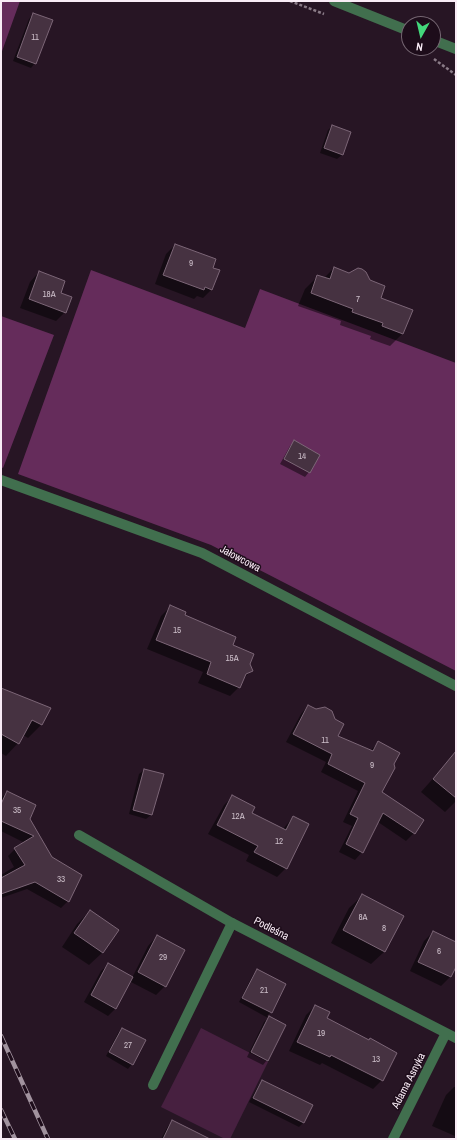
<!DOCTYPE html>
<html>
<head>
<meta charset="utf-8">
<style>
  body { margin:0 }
  #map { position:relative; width:457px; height:1140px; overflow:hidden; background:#271524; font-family:"Archivo Narrow",sans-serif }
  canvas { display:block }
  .frame { position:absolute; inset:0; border:2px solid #f9ecf6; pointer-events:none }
  .north { position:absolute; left:401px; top:16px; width:40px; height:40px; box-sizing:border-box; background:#1d0c1a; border:1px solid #756672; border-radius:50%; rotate:188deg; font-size:11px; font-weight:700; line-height:16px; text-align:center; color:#f9ecf6 }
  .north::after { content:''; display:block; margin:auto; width:14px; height:18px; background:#43d77b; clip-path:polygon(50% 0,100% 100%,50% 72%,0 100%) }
</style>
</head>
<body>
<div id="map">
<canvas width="457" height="1140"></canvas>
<div class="frame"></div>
<div class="north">N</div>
</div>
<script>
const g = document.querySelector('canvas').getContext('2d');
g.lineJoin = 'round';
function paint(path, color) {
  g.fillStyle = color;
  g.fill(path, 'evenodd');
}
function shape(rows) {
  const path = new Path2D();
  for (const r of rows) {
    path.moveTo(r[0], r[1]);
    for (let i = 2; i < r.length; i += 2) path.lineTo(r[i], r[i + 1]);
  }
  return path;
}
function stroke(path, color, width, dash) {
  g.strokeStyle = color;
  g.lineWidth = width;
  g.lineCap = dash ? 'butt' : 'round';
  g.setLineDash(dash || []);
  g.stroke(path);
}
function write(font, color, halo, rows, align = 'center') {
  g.font = font + ' "Archivo Narrow",sans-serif';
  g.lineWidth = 3;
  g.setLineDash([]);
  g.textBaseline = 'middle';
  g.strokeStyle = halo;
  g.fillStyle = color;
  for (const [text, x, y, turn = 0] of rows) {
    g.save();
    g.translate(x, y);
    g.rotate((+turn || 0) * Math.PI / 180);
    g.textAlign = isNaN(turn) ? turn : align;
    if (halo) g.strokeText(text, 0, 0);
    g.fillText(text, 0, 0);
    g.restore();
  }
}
paint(shape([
  [201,1028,268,1062,230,1139,225,1139,161,1107]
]), '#472040');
paint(shape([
  [1,1,20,1,1,54],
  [91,270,245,328,260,289,456,363,456,671,211,545,18,474],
  [1,316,54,335,3,468,1,467]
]), '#652c5b');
paint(shape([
  [33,14,35,63,31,68,13,61,29,19],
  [332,126,349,132,342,155,337,159,320,153,328,130],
  [175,245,212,268,212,289,203,298,197,296,194,299,155,284,166,254],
  [334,268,369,281,402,334,390,346,370,339,371,336,340,325,341,321,298,306,305,289,318,276,324,278],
  [39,272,60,293,65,312,56,321,20,308,30,282],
  [294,442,309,472,305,477,280,464,290,446],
  [170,607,231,645,249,664,251,671,242,680,239,687,230,696,198,683,203,672,147,649,161,616],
  [1,688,19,697,49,709,41,725,28,738,23,735,18,743,6,756,1,753],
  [308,706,336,736,371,750,378,743,381,793,414,833,406,841,378,822,362,852,355,860,339,852,352,826,343,822,358,791,321,772,326,762,286,742,301,714],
  [453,756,456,758,456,801,445,812,421,792],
  [144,770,154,804,151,815,146,819,129,814,139,774],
  [7,792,29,819,68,901,61,908,27,889,1,898,1,875,14,867,8,856,15,849,25,843,1,831,1,798],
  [233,796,251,813,283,829,293,817,286,868,277,877,246,861,249,855,208,834,224,805],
  [362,896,384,952,371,964,331,943,349,908],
  [90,911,118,930,102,953,89,965,62,947,77,924],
  [433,932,456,943,456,965,450,977,441,986,410,971,424,941],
  [157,936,165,986,156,995,129,981,115,1009,108,1016,84,1002,101,971,108,965,132,978,148,946],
  [257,970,271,1012,267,1016,285,1026,267,1060,263,1065,247,1057,264,1022,268,1018,239,1002,253,975],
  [315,1006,382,1080,373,1089,322,1063,320,1065,289,1051,306,1015],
  [122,1029,132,1064,128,1069,106,1056,118,1033],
  [262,1081,312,1106,303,1123,299,1127,249,1102,258,1086],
  [454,1087,456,1087,456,1139,454,1139,455,1136,432,1126,446,1095],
  [172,1121,191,1139,161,1139,168,1126]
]), '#0007');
const building = shape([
  [33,13,53,20,36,64,17,57,33,13],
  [332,125,351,132,343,155,324,148,332,125],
  [175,244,216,259,213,268,220,270,212,290,205,287,204,290,163,275,175,244],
  [334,267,349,273,358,268,362,269,366,272,370,280,385,286,381,298,413,310,403,334,382,326,383,323,352,312,353,309,311,293,317,275,330,279,334,267],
  [39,271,65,281,61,293,72,297,66,313,29,299,39,271],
  [294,440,320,455,310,473,284,459,294,440],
  [170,605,186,612,185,615,236,637,233,645,254,654,250,664,253,671,246,674,240,688,207,674,211,662,156,640,170,605],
  [1,688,51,708,42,725,32,720,19,744,1,734,1,688],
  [308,705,316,709,325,707,332,711,335,719,344,724,338,736,373,751,378,741,400,753,394,764,395,768,382,792,424,820,415,834,383,813,363,853,346,844,358,818,350,814,365,783,328,764,332,754,293,734,308,705],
  [456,751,456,798,433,779,456,751],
  [144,769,164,774,152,815,133,810,144,769],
  [7,791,36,805,30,819,52,857,82,875,69,902,35,882,1,894,1,878,25,865,14,848,34,836,1,821,1,804,7,791],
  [232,795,255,807,252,813,286,830,293,816,309,824,287,869,254,852,258,846,217,825,232,795],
  [362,894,404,916,385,952,343,930,362,894],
  [90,910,119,930,103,953,74,933,90,910],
  [433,931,456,942,456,967,451,977,418,962,433,931],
  [157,935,185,950,166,987,138,972,157,935],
  [108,963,133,977,116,1009,91,995,108,963],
  [257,969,286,984,272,1013,242,998,257,969],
  [315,1005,330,1012,327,1018,369,1040,370,1038,397,1053,383,1081,331,1055,330,1057,297,1042,315,1005],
  [269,1016,286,1025,268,1061,251,1052,269,1016],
  [122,1028,146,1040,133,1065,109,1052,122,1028],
  [262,1080,313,1105,304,1123,253,1098,262,1080],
  [172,1120,210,1139,163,1139,172,1120]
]);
paint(building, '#463241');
stroke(building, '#7c6677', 1);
stroke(shape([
  [290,1,324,14],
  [410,48,423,53],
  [434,59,456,75]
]), '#8a7b87', 2.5, [3, 2]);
stroke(shape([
  [153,1085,232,923]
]), '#416f4e', 10);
stroke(shape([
  [334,1,409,31],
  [433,40,456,49],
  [1,480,202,553,456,686],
  [79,835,232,923,456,1038],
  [393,1139,446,1033]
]), '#416f4e', 10);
const rail = shape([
  [1,1036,48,1139],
  [1,1110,15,1139]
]);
stroke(rail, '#a1929e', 4.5);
stroke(rail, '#1d0c1a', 3, [9]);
write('9px', '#ccbec9', null, [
  ["11",35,38],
  ["9",191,264],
  ["18A",49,295],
  ["7",358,300],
  ["14",302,457],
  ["15",177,631],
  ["15A",232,659],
  ["11",325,741],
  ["9",372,766],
  ["35",17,811],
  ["12A",238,817],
  ["12",279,842],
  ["33",61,880],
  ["8A",363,918],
  ["8",384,929],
  ["6",439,952],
  ["29",163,958],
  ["21",264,991],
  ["19",321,1034],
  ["27",128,1046],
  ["13",376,1060]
]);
write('11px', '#f9ecf6', '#1d0c1a', [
  ["Jałowcowa",240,559,28],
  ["Podleśna",271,929,27],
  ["Adama Asnyka",409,1081,-63]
]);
</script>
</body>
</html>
